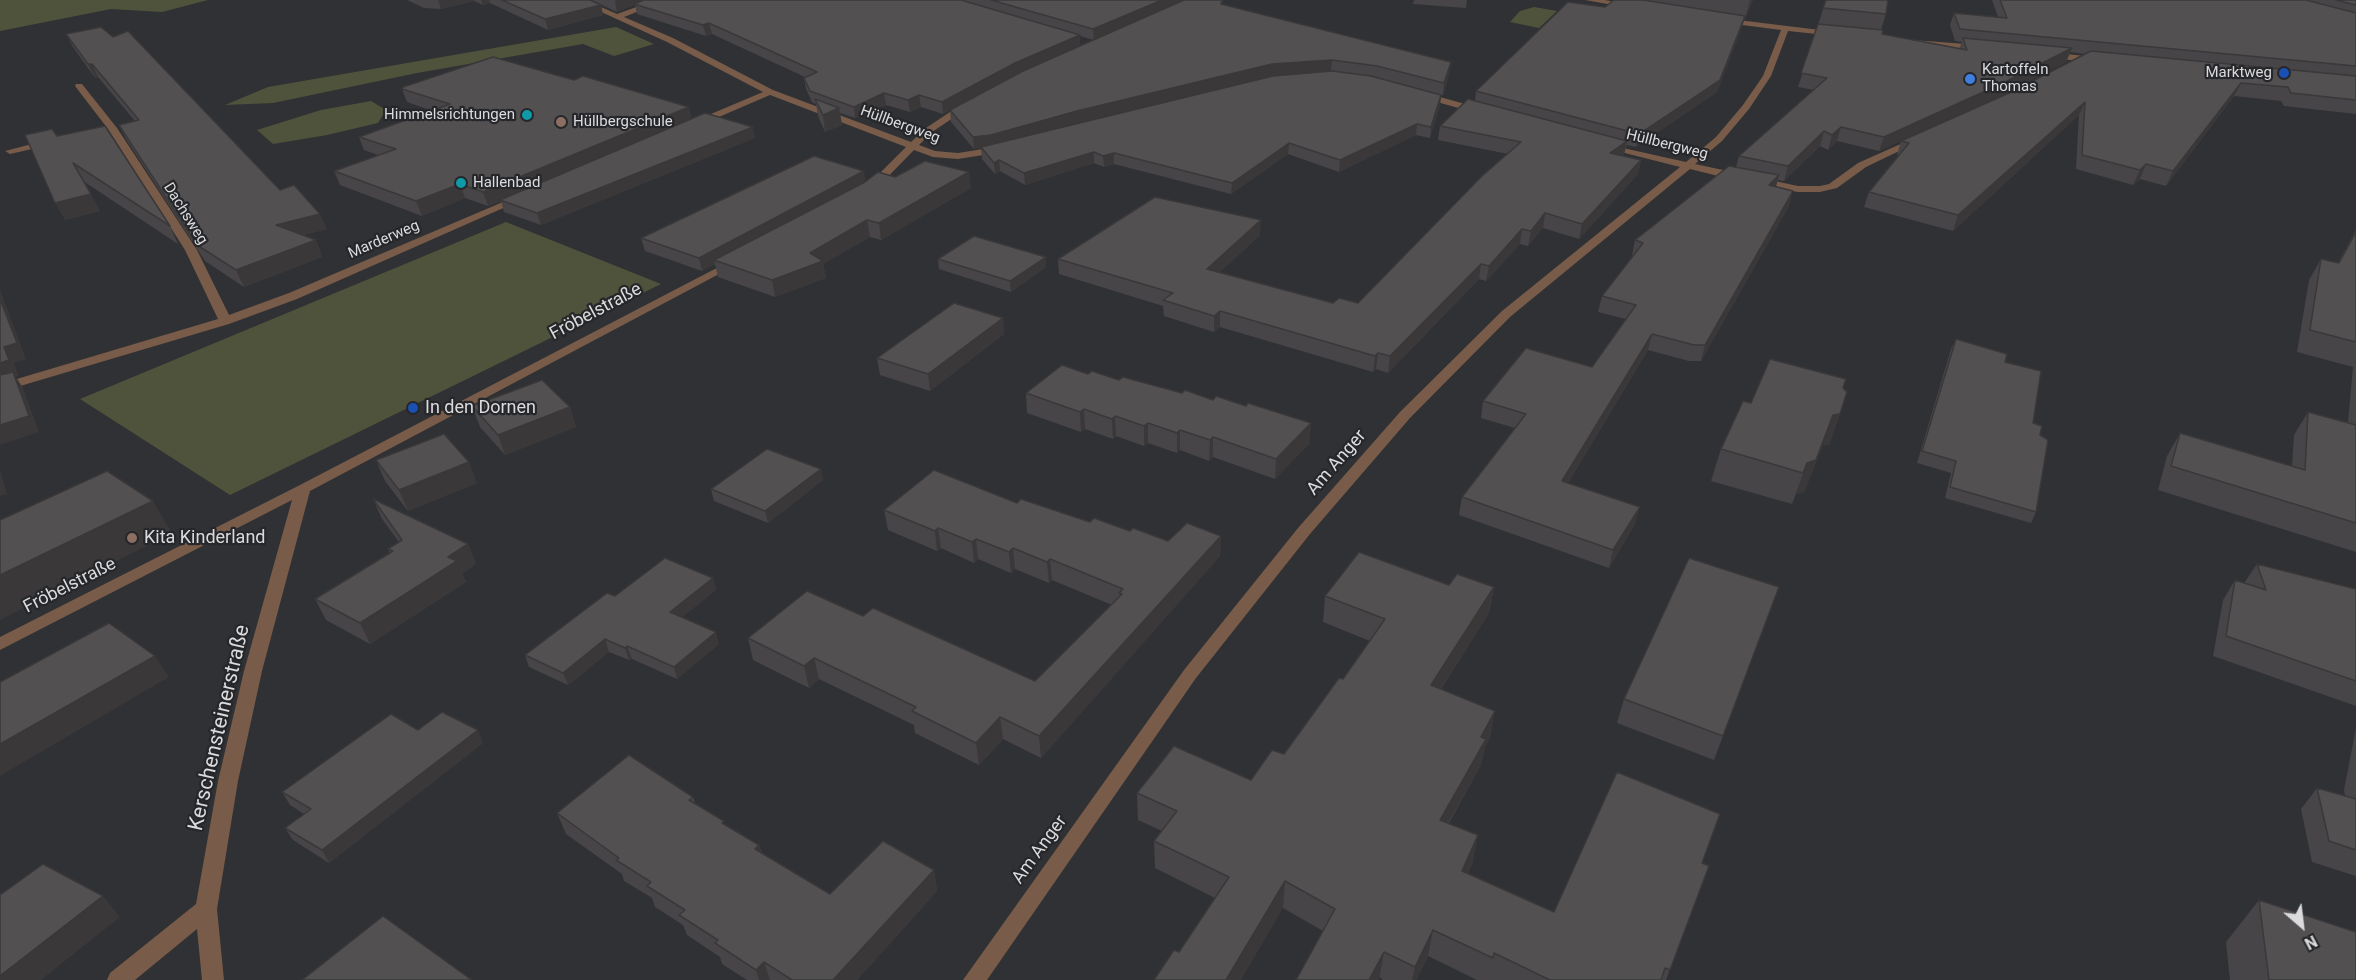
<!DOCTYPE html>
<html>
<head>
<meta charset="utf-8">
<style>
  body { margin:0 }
  #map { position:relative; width:2356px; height:980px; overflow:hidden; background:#303134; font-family:Roboto,sans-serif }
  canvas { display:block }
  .north { position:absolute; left:2272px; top:896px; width:60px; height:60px; -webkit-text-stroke:4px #26272a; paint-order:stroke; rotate:152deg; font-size:16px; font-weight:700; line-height:24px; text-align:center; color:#dbdbdd }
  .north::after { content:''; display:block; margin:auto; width:21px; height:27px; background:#dbdbdd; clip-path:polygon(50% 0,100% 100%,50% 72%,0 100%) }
</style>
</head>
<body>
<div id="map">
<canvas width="2356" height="980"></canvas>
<div class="north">N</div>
</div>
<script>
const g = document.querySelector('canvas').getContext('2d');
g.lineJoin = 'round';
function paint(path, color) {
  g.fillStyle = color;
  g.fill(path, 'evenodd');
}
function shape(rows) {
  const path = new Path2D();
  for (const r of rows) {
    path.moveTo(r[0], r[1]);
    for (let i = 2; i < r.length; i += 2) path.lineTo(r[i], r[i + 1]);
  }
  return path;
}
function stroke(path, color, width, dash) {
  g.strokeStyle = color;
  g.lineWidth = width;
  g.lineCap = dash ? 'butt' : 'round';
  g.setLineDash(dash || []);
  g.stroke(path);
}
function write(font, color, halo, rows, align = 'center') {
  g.font = font + ' Roboto,sans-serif';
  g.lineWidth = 4.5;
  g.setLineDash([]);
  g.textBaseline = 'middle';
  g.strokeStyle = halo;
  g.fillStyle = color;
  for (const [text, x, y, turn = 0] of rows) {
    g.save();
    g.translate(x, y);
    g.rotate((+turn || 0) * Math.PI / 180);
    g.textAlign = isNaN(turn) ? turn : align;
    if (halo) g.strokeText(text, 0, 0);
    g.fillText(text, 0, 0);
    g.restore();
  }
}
paint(shape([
  [0,0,208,0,162,12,111,9,0,31],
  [1534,7,1557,11,1539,28,1510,22,1520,11],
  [616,27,654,44,614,56,583,44,417,73,273,103,225,105,268,87],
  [371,101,386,110,378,123,327,135,273,144,257,130,321,110],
  [506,222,661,284,230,495,80,399]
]), '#50533b');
paint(shape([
  [575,0,585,0,617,14,656,0,667,0,624,17,673,38,773,90,911,142,926,128,965,102,971,102,971,106,932,132,919,145,935,151,958,153,1002,146,1007,149,1002,152,958,159,933,157,914,150,875,190,867,190,867,186,906,147,770,95,698,126,692,126,692,122,763,92,667,42,575,0],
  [1585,0,1605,0,1634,6,1630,8,1585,0],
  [1722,18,1836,32,1840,34,1836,36,1788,31,1771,76,1749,109,1722,141,1695,164,1798,186,1820,186,1829,184,1858,163,1914,138,1922,140,1866,167,1837,188,1820,192,1798,192,1746,183,1690,169,1510,317,1410,418,1310,534,1196,678,987,980,963,980,1184,670,1298,528,1400,412,1502,311,1680,167,1605,148,1605,144,1686,162,1716,137,1743,105,1763,76,1781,30,1719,22,1718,20,1722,18],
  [1913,40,1979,45,1983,48,1979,51,1910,44,1909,42,1913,40],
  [2047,52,2095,57,2099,60,2095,63,2044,57,2043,55,2047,52],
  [76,84,82,84,117,128,197,250,229,315,289,293,517,196,526,198,297,299,229,324,0,392,0,384,218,319,185,250,108,129,75,86,76,84],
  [1422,92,1483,109,1485,111,1480,114,1419,97,1417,95,1422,92],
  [51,139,56,142,54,144,10,154,5,151,51,139],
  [734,259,738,260,738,264,310,491,262,671,238,781,217,909,224,980,202,980,197,929,135,980,107,980,110,973,196,904,218,781,244,671,292,500,0,650,0,637,298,486,734,259]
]), '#785b48');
paint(shape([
  [407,0,590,0,601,5,603,15,548,30,490,3,483,5,474,1,441,9,424,8],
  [591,0,1223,0,1222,4,1451,62,1449,74,1443,95,1441,95,1440,105,1430,138,1416,135,1339,172,1288,154,1231,194,1114,164,1104,167,1094,163,1025,185,1000,171,995,174,982,159,981,148,974,149,951,122,950,110,943,114,921,107,910,112,886,105,855,118,840,113,842,125,825,132,818,116,816,104,812,102,806,89,804,78,805,77,712,34,706,36,637,14,635,5,617,12],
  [1080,36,1094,40,1080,46],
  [1271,76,1052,130,1077,123],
  [1414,0,1467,0,1466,8,1413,4],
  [1614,0,1753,0,1745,19,1744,19,1742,27,1717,92,1636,147,1627,145,1623,156,1641,160,1638,174,1579,239,1543,228,1528,246,1520,244,1486,281,1479,279,1388,373,1376,369,1373,372,1220,327,1214,332,1164,316,1163,306,1059,274,1058,259,1260,235,1220,272,1333,303,1358,303,1508,154,1438,140,1440,126,1475,101,1476,91,1605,7],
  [1826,0,1886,14,1881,30,1882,34,1959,49,1962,42,1955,41,1950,25,1954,13,1998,17,1992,0,2356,0,2356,114,2284,106,2281,101,2234,96,2166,186,2140,179,2133,185,2076,169,2079,115,1953,231,1864,207,1869,192,1899,156,1897,155,1901,141,2009,93,2085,54,2070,52,2066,62,1996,98,1879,151,1837,141,1828,150,1820,146,1784,181,1778,180,1776,186,1789,206,1701,361,1689,361,1648,350,1568,483,1635,524,1609,568,1459,515,1462,497,1515,428,1481,418,1483,401,1592,367,1626,319,1598,312,1602,296,1633,256,1632,255,1635,240,1736,167,1739,156,1814,90,1798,87],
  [66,34,280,190,327,229,303,235,316,240,322,257,244,287,205,261,126,139,119,125,135,121,98,77,95,78,73,47],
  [402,89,692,119,755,138,541,225,504,212,501,201,488,206,465,198,422,216,340,185,334,171,378,155,364,150,359,137,433,111,407,102],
  [57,136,170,226,178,244,83,181,100,211,65,220],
  [895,177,971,188,881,240,870,237,823,264,826,278,775,297,718,277,715,264,702,271,645,251,641,238],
  [2356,230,2356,552,2158,490,2167,456,2180,433,2292,466,2294,435,2308,412,2348,422,2353,367,2297,352,2309,280,2321,259,2338,263],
  [1046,257,1046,267,1011,292,939,269,938,259],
  [1003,318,1004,334,930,391,880,375,877,358],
  [1956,339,2005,362,2033,423,2040,435,2036,512,2031,523,1945,498,1951,473,1917,463,1951,349],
  [1088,374,1246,406,1311,423,1309,444,1275,479,1213,457,1209,461,1180,450,1177,453,1148,443,1144,446,1116,436,1113,439,1085,429,1081,432,1027,413,1026,393],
  [1843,388,1840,414,1829,445,1823,445,1804,492,1796,494,1792,504,1711,481,1721,449,1751,403],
  [472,406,570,407,576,427,505,455,480,427],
  [376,460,477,483,408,511,385,481],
  [821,469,823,480,768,523,714,501,711,489],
  [373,499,468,544,476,564,462,574,466,582,370,644,326,620,315,599,390,553,388,549,399,542,382,519],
  [1017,503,1168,541,1221,536,1220,556,1041,758,1003,739,979,765,915,733,914,725,819,679,809,688,753,660,748,638,863,616,1035,681,1112,605,1052,580,1049,583,1015,569,1011,573,978,559,974,563,941,548,937,551,888,530,884,510],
  [2257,564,2356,589,2356,706,2213,656,2223,600,2235,580,2244,583],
  [713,578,716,590,682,617,719,644,677,679,632,659,629,660,609,652,568,685,529,667,525,655,615,596],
  [1449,585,1494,587,1489,613,1441,689,1490,738,1485,747,1481,765,1449,823,1473,862,1468,873,1554,912,1702,863,1709,866,1666,980,1477,980,1428,956,1416,980,1383,980,1323,931,1283,908,1179,952,1215,898,1155,868,1154,841,1162,831,1138,820,1137,793,1251,780,1284,754,1343,679,1370,641,1323,622,1325,596],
  [1779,587,1714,760,1617,723,1624,699],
  [2356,728,2356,876,2312,862,2301,809,2317,788,2345,796,2344,790],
  [418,730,483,743,329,863,293,840,285,828,304,814,290,805,282,792],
  [693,797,695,803,726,826,759,845,762,853,830,894,934,870,937,891,857,980,747,980,722,964,720,957,687,935,683,925,655,907,652,898,624,881,622,874,566,834,557,813],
  [2259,900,2356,980,2230,980,2226,942]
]), '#474547');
paint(shape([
  [438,0,474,0,474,1,441,9],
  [481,0,489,0,490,3,483,5],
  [618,0,649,0,634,4,635,5,617,12,615,1],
  [1162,0,1186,0,1094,40,1093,29],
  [1750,0,1753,0,1745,19],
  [601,5,603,15,548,30,545,19],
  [1745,16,1742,27,1717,92,1636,147,1639,134],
  [709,23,712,34,706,36,703,25],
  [1080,35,1080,46,1016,74,943,114,942,102,1015,63],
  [2072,48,2066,62,1996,98,1879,151,1884,137],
  [1332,60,1331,71,1271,76,1077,123,993,147,974,149,973,137,1272,64],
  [1451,62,1449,74,1443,95,1444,83],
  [88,64,92,64,98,77,95,78],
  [2241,83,2234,96,2166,186,2173,171],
  [884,93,886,105,855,118,854,107],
  [919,95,921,107,910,112,908,100],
  [1441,95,1440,105,1430,138,1431,127],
  [2085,102,2079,115,1953,231,1958,215],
  [689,107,692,120,488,206,483,192],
  [839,108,842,125,825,132,823,115],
  [1417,124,1416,135,1339,172,1340,160],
  [753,127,755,138,541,225,537,213],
  [1841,127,1837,141,1828,150,1832,135],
  [1824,131,1820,146,1784,181,1788,166],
  [1627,141,1624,155,1607,167,1610,153],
  [1289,143,1288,154,1231,194,1232,183],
  [1094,152,1094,163,1025,185,1024,173],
  [1114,153,1114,164,1104,167,1103,156],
  [999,160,1000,171,995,174,994,163],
  [1641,160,1638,174,1579,239,1582,224],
  [2146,164,2140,179,2133,185,2140,170],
  [864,171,866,183,714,260,715,264,702,271,699,258],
  [969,172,971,188,881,240,879,223],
  [1779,175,1775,190,1769,185],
  [460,184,465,198,422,216,416,201],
  [1793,191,1789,206,1701,361,1705,345],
  [91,194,100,211,65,220,55,203],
  [1545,213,1543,228,1528,246,1531,231],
  [320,214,327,229,283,241,276,225],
  [867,220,870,237,823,264,826,278,775,297,772,280,810,253],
  [1261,220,1260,235,1207,284,1207,269],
  [1522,229,1520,244,1486,281,1489,266],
  [316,240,322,257,244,287,236,270],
  [1046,257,1046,267,1011,292,1010,281],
  [1481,264,1479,279,1388,373,1390,356],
  [0,290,26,359,14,363,19,376,16,377,23,388,39,432,0,445],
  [1220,311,1220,327,1214,332,1214,316],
  [1003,318,1004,334,930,391,928,374],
  [1652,334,1648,350,1559,498,1562,481],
  [1378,353,1376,369,1373,372,1375,356],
  [570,407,576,427,505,455,498,435],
  [1084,409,1085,429,1081,432,1080,412],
  [1840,414,1829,445,1823,445,1804,492,1796,494,1792,504,1807,463,1833,415],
  [1115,416,1116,436,1113,439,1112,419],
  [1148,423,1148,443,1144,446,1144,426],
  [1311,423,1309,444,1275,479,1276,459],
  [1180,430,1180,450,1177,453,1177,433],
  [1213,437,1213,457,1209,461,1210,440],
  [469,462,477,483,408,511,399,490],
  [821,469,823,480,768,523,765,511],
  [0,470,7,494,0,496],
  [153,501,172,533,0,620,0,575],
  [1640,507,1635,524,1609,568,1613,550],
  [938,528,941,548,937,551,935,531],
  [1221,536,1220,556,1041,758,1039,736],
  [976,539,978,559,974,563,972,542],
  [468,544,476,564,462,574,466,582,370,644,360,623,448,557],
  [1013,548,1015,569,1011,573,1009,552],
  [1050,559,1052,580,1049,583,1047,562],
  [713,578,716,590,674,624,670,612],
  [1494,587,1489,613,1426,712,1431,685],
  [716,632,719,644,677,679,674,667],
  [605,639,609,652,568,685,563,673],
  [627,646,632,659,629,660,625,648],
  [155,656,169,677,0,776,0,744],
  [814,658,819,679,809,688,804,666],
  [1495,711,1490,738,1485,747,1481,765,1435,846,1440,820,1481,737],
  [1000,717,1003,739,979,765,976,743],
  [478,730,483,743,329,863,322,850],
  [1478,835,1473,862,1456,897,1462,871],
  [759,845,765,866,755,849],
  [934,870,937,891,857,980,833,980],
  [1285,881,1283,908,1241,980,1226,980],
  [103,896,120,917,41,980,0,980,0,976],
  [1433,930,1428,956,1416,980,1412,980,1415,967],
  [1384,952,1379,980,1369,980],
  [764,962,770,980,759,980,756,970]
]), '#3a3839');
const building = shape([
  [502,0,590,0,601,5,545,19,502,0],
  [644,0,961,0,1080,35,1015,63,942,102,919,95,908,100,884,93,854,107,810,91,804,78,817,72,709,23,703,25,634,4,644,0],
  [991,0,1162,0,1093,29,991,0],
  [1184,0,1222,0,1221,4,1451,62,1444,83,1377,66,1332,60,1272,64,1077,111,991,135,973,137,950,110,1023,71,1184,0],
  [1614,0,1643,0,1745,16,1720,80,1639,134,1476,91,1568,2,1605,7,1614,0],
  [1826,0,1888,0,1886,14,1823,8,1826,0],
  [2000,0,2306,0,2356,13,2356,66,1960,29,1954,13,2007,18,2000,0],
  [2336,0,2356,0,2356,5,2336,0],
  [1818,24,1883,30,1882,34,1967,50,1963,38,2072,48,2001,84,1884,137,1841,127,1832,135,1824,131,1788,166,1739,156,1827,78,1801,73,1818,24],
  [101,27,113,37,128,31,280,190,294,185,320,214,276,225,316,240,236,270,197,245,119,125,139,120,92,64,88,64,66,34,101,27],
  [2091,51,2356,76,2356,100,2291,93,2288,87,2241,83,2173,171,2146,164,2140,170,2082,155,2085,102,1958,215,1869,192,1909,143,1901,141,2009,93,2091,51],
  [493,57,574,80,583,76,689,107,483,192,460,184,416,201,334,171,396,149,359,137,450,104,402,89,403,87,493,57],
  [1332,71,1371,76,1441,95,1431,127,1417,124,1340,160,1289,143,1232,183,1114,153,1103,156,1094,152,1024,173,999,160,994,163,981,147,1273,76,1332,71],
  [815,99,839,108,823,115,815,99],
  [1468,99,1627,141,1610,153,1641,160,1582,224,1545,213,1531,231,1522,229,1489,266,1481,264,1390,356,1378,353,1375,356,1220,311,1214,316,1163,300,1173,293,1058,259,1155,197,1261,220,1207,269,1333,303,1339,298,1358,303,1482,176,1521,142,1440,126,1468,99],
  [705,113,753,127,537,213,500,200,705,113],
  [105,126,170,226,73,163,91,194,55,203,25,135,52,129,57,136,105,126],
  [814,156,864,171,699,258,641,238,814,156],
  [925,161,969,172,879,223,867,220,810,253,823,261,772,280,714,260,865,182,878,172,895,177,925,161],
  [1729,166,1779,175,1769,185,1793,191,1705,345,1694,345,1652,334,1562,481,1640,507,1613,550,1462,497,1526,414,1483,401,1526,348,1592,367,1636,305,1602,296,1643,243,1635,240,1729,166],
  [2356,232,2356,342,2310,330,2321,259,2339,263,2356,232],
  [974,236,1046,257,1010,281,938,259,974,236],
  [0,299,17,343,4,347,9,360,0,363,0,299],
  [954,303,1003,318,928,374,877,358,954,303],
  [1956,339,2007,354,2005,362,2041,371,2033,423,2042,426,2040,435,2048,440,2036,512,1950,487,1956,461,1922,451,1956,339],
  [1770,359,1846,379,1843,388,1847,392,1840,414,1833,415,1816,460,1807,463,1803,473,1721,449,1743,401,1751,403,1770,359],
  [1062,365,1088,374,1092,371,1119,380,1123,377,1182,393,1185,390,1213,400,1216,396,1246,406,1248,403,1311,423,1276,459,1213,437,1210,440,1180,430,1177,433,1148,423,1144,426,1115,416,1112,419,1084,409,1080,412,1026,393,1062,365],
  [13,372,29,416,0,425,0,375,13,372],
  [542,380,570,407,498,435,472,406,542,380],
  [2308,412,2356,425,2356,523,2171,466,2180,433,2305,470,2308,412],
  [444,434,469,462,399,490,376,460,444,434],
  [767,449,821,469,765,511,711,489,767,449],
  [934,470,1017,503,1021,499,1090,522,1094,518,1130,531,1133,528,1168,541,1187,523,1221,536,1039,736,1000,717,976,743,912,711,916,707,814,658,804,666,748,638,807,591,863,616,873,608,1035,681,1122,594,1119,593,1123,589,1050,559,1047,562,1013,548,1009,552,976,539,972,542,938,528,935,531,884,510,934,470],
  [107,471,153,501,0,575,0,520,107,471],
  [373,499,468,544,448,557,457,561,360,623,315,599,393,551,388,549,402,540,373,499],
  [1359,552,1449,585,1457,574,1494,587,1431,685,1495,711,1481,737,1486,739,1440,820,1478,835,1462,871,1554,912,1617,772,1720,814,1702,863,1709,866,1670,970,1665,968,1661,980,1550,980,1494,953,1493,958,1433,930,1415,967,1384,952,1369,980,1296,980,1335,909,1285,881,1226,980,1154,980,1174,950,1179,952,1229,877,1154,841,1177,811,1137,793,1174,746,1251,780,1272,750,1284,754,1339,678,1343,679,1385,619,1325,596,1359,552],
  [665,558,713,578,670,612,716,632,674,667,627,646,625,648,605,639,563,673,525,655,607,593,615,596,665,558],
  [1689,558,1779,587,1723,736,1624,699,1689,558],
  [2257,564,2356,589,2356,681,2226,636,2235,580,2266,590,2257,564],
  [109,623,155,656,0,744,0,682,109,623],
  [442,712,478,730,322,850,285,828,311,809,282,792,391,714,418,730,442,712],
  [629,755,693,797,689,800,724,821,722,823,759,845,755,849,830,894,883,841,934,870,833,980,792,980,764,962,756,970,715,943,718,940,679,915,685,910,647,886,651,882,616,860,619,858,557,813,629,755],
  [2317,788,2356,799,2356,850,2329,841,2317,788],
  [43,864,103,896,0,976,0,895,43,864],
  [2259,900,2356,932,2356,980,2269,980,2259,900],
  [383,916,472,980,302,980,383,916]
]);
paint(building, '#535052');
stroke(building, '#3a3839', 1.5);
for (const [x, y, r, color] of [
  [2284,73,6,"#1a4fb4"],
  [1970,79,6,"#3f7fe0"],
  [527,115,6,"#0f9aa8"],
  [561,122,6,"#8d6e63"],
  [461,183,6,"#0f9aa8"],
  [413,408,6,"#1a4fb4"],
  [132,538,6,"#8d6e63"]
]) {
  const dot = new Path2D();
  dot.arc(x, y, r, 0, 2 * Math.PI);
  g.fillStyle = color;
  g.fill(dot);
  stroke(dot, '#26272a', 2);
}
write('15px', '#dbdbdd', '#26272a', [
  ["Kartoffeln",1982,70],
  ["Thomas",1982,87],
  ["Marktweg",2272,73,"right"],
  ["Himmelsrichtungen",515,115,"right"],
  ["Hüllbergschule",573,122],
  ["Hallenbad",473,183]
], 'left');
write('15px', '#dbdbdd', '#26272a', [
  ["Hüllbergweg",900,125,20],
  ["Hüllbergweg",1667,145,14],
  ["Dachsweg",185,214,58],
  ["Marderweg",384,240,-23]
]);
write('18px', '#dbdbdd', '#26272a', [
  ["Fröbelstraße",596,312,-28],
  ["Am Anger",1337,463,-49],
  ["Fröbelstraße",70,586,-27],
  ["Am Anger",1040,850,-54]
]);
write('18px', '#dbdbdd', '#26272a', [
  ["In den Dornen",425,408],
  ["Kita Kinderland",144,538]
], 'left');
write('21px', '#dbdbdd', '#26272a', [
  ["Kerschensteinerstraße",220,728,-77]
]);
</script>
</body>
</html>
